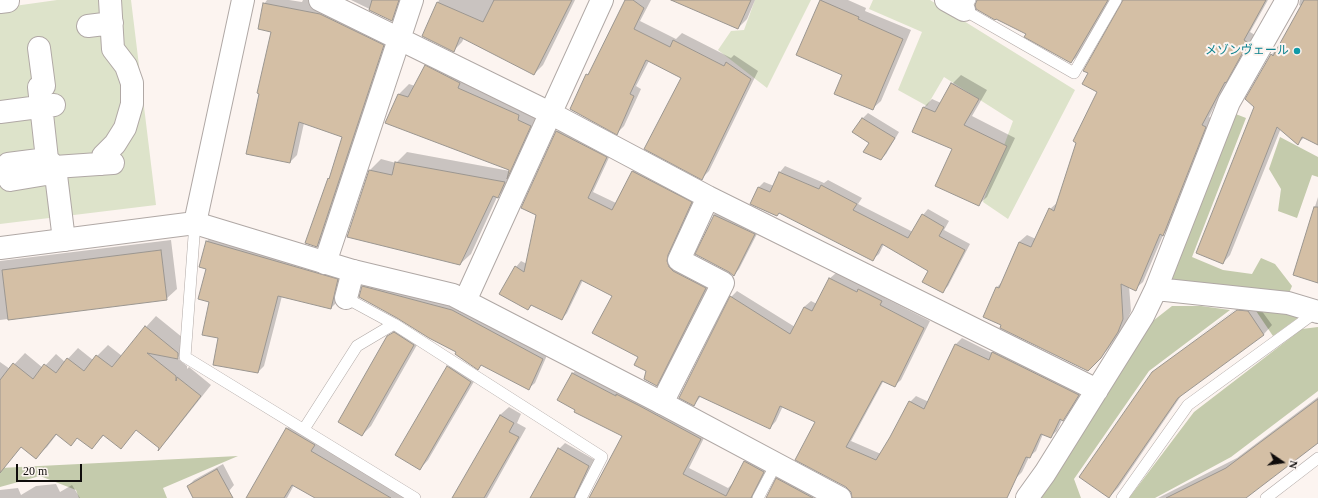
<!DOCTYPE html>
<html>
<head>
<meta charset="utf-8">
<style>
  body { margin:0 }
  #map { position:relative; width:1318px; height:498px; overflow:hidden; background:#fcf4f0; font-family:"Times New Roman",serif }
  canvas { display:block }
  .north { position:absolute; left:1262px; top:442px; width:40px; height:40px; -webkit-text-stroke:3px #fcf4f0; paint-order:stroke; rotate:103deg; font-size:11px; font-weight:700; line-height:16px; text-align:center; color:#0f0c0b }
  .north::after { content:''; display:block; margin:auto; width:14px; height:18px; background:#0f0c0b; clip-path:polygon(50% 0,100% 100%,50% 72%,0 100%) }
  .scale { position:absolute; left:16px; top:464px; width:66px; height:18px; box-sizing:border-box; border:2px solid #0f0c0b; border-top:0; padding-left:5px; font-size:12px; line-height:14px; white-space:nowrap; color:#0f0c0b; -webkit-text-stroke:3px #fcf4f0; paint-order:stroke }
</style>
</head>
<body>
<div id="map">
<canvas width="1318" height="498"></canvas>
<div class="north">N</div>
<div class="scale">20 m</div>
</div>
<script>
const g = document.querySelector('canvas').getContext('2d');
g.lineJoin = 'round';
function paint(path, color) {
  g.fillStyle = color;
  g.fill(path, 'evenodd');
}
function shape(rows) {
  const path = new Path2D();
  for (const r of rows) {
    path.moveTo(r[0], r[1]);
    for (let i = 2; i < r.length; i += 2) path.lineTo(r[i], r[i + 1]);
  }
  return path;
}
function stroke(path, color, width, dash) {
  g.strokeStyle = color;
  g.lineWidth = width;
  g.lineCap = dash ? 'butt' : 'round';
  g.setLineDash(dash || []);
  g.stroke(path);
}
function write(font, color, halo, rows, align = 'center') {
  g.font = font + ' "Times New Roman","Noto Sans JP",serif';
  g.lineWidth = 4;
  g.setLineDash([]);
  g.textBaseline = 'middle';
  g.strokeStyle = halo;
  g.fillStyle = color;
  for (const [text, x, y, turn = 0] of rows) {
    g.save();
    g.translate(x, y);
    g.rotate((+turn || 0) * Math.PI / 180);
    g.textAlign = isNaN(turn) ? turn : align;
    if (halo) g.strokeText(text, 0, 0);
    g.fillText(text, 0, 0);
    g.restore();
  }
}
paint(shape([
  [57,0,131,0,156,205,0,224,0,8],
  [755,0,811,0,767,88,718,50,731,31,744,30],
  [873,0,930,0,1075,90,1008,219,983,202,1013,121,944,77,927,106,898,90,922,32,869,9]
]), '#dde3ca');
paint(shape([
  [1233,113,1246,118,1192,257,1223,270,1252,274,1261,258,1275,264,1292,286,1287,298,1168,286],
  [1280,137,1318,157,1318,177,1312,175,1297,218,1278,211,1281,189,1269,169],
  [1252,305,1302,315,1273,336],
  [1172,306,1201,306,1230,310,1149,371,1074,479,1081,498,1033,498,1149,324],
  [1318,327,1318,391,1231,457,1155,498,1129,498,1194,412,1302,329],
  [238,456,163,488,167,498,79,498,76,490,40,476,0,487,0,468]
]), '#c4cbac');
paint(shape([
  [267,0,289,0,302,2,303,0,317,0,390,38,324,239,317,246,329,179,331,176,343,137,304,123,297,155,290,162,273,31,264,4],
  [351,0,403,0,399,13,392,20],
  [439,0,575,0,543,65,534,74,464,38,462,42,453,51,424,36],
  [626,0,651,0,640,21,676,39,682,33,731,58,734,55,758,71,709,171,702,178,682,77,649,61,636,86,641,89,624,126,617,133,587,75,591,70],
  [702,0,755,0,747,19,738,28],
  [821,0,848,0,866,8,865,11,911,30,881,101,872,109,843,75,797,54],
  [991,0,1110,0,1079,55,1071,62,1027,34],
  [1123,0,1268,0,1250,32,1255,35,1230,76,1209,117,1213,119,1171,227,1164,233,1143,282,1135,289,1129,286,1131,311,1126,323,1108,349,1087,370,1002,324,985,316,997,287,1002,282,1019,242,1027,235,1036,239,1050,209,1058,202,1099,92],
  [1300,0,1318,0,1318,144,1305,137,1298,143,1281,128,1230,255,1223,263,1255,107,1271,55,1279,47,1301,6,1299,5],
  [436,56,540,116,508,186,497,197,471,254,460,264,348,236,370,170,381,159,396,163,407,152,510,171,511,169,386,123,399,94,409,84,415,86,426,66],
  [961,75,987,90,972,116,1015,138,987,197,978,205,954,149,924,107,932,99,941,103,952,84],
  [868,113,899,132,886,154,881,159,870,142,854,132,863,118],
  [563,125,612,151,593,192,616,203,633,171,639,166,697,197,673,248,711,282,662,379,656,385,639,357,613,296,583,280,567,313,562,319,533,304,528,309,516,267,521,261,527,264,537,215,522,208,557,131],
  [785,166,824,183,828,180,862,198,858,204,913,232,923,215,928,209,949,221,944,230,970,244,948,286,942,292,929,271,884,244,879,254,873,259,780,212,777,215,759,187,764,182,774,186,780,172],
  [1318,197,1318,282,1294,274],
  [720,210,760,228,739,269,734,275,729,271,714,215],
  [212,235,343,274,337,302,331,308,282,296,264,366,258,372,219,338,210,302,207,269,207,241],
  [171,240,177,289,166,299,0,320,0,261],
  [836,273,863,286,887,294,885,298,930,321,901,380,894,386,884,380,851,441,881,454,910,402,916,396,929,402,956,344,962,338,992,353,999,346,1084,389,1069,414,1062,420,1057,431,1050,437,1043,434,1036,451,1029,457,1022,472,1015,479,1006,498,853,498,851,491,816,422,783,406,776,421,770,428,701,396,694,405,731,297,737,291,795,327,804,307,811,301,817,304,829,279],
  [369,281,459,305,548,353,535,383,529,388,482,364,478,368,457,352,363,287],
  [1246,302,1256,303,1272,325,1264,334,1183,393,1118,488,1109,497,1153,372,1242,308,1240,306,1162,363],
  [156,316,188,342,189,347,177,358,187,366,187,369,189,367,211,385,168,439,160,447,137,429,121,447,105,434,92,448,78,437,71,445,57,434,47,447,36,457,22,446,9,460,0,452,0,362,10,369,25,353,43,368,56,354,65,362,78,348,93,360,108,345,122,356,146,327],
  [397,328,422,336,371,426,362,435,388,337],
  [457,359,479,373,428,460,420,469,448,367],
  [579,367,707,432,689,468,728,488,733,483,734,483,745,462,751,455,770,465,761,498,590,498,623,436,559,400,573,373],
  [1318,397,1318,442,1240,498,1158,498,1237,458],
  [509,407,521,414,517,423,526,428,487,498,458,498,500,415],
  [294,422,416,498,317,498,294,485,287,498,247,498,286,429],
  [565,443,595,460,586,498,531,498,559,449],
  [223,464,234,485,229,491,215,498,194,498,188,486,194,480],
  [783,473,831,498,767,498,777,479],
  [56,484,60,492,72,485,80,498,0,498,0,490,18,488,21,495,36,486]
]), '#0003');
const building = shape([
  [372,0,399,0,392,21,369,10,372,0],
  [494,0,572,0,534,75,460,37,454,52,422,36,437,2,483,22,494,0],
  [625,0,633,0,644,8,634,29,670,47,673,40,724,66,726,62,751,79,702,180,644,149,681,78,646,60,630,94,634,96,617,135,570,109,586,74,588,75,625,0],
  [671,0,751,0,738,29,671,0],
  [820,0,859,17,858,19,903,39,873,110,834,94,842,75,796,55,820,0],
  [977,0,1108,0,1071,63,1024,37,1026,34,996,19,995,20,976,9,975,5,977,0],
  [1123,0,1266,0,1244,40,1248,43,1226,83,1225,82,1202,125,1206,127,1163,236,1160,234,1136,291,1121,284,1123,319,1118,332,1101,358,1088,371,1000,328,1001,325,983,317,996,287,999,288,1019,242,1031,247,1049,208,1054,211,1076,143,1073,141,1097,92,1082,84,1088,73,1083,71,1123,0],
  [1304,0,1318,0,1318,145,1302,137,1298,145,1277,127,1223,264,1196,253,1254,107,1245,99,1271,54,1273,56,1304,0],
  [263,3,320,14,384,45,317,247,305,243,328,178,329,179,342,137,299,122,290,163,246,154,259,94,257,93,271,32,258,29,263,3],
  [425,65,460,83,458,88,519,115,518,120,531,126,507,179,509,170,385,123,398,94,408,97,425,65],
  [951,83,979,99,964,125,1007,146,979,206,935,186,952,149,912,132,923,107,935,112,951,83],
  [862,118,895,138,881,160,863,152,869,143,852,132,862,118],
  [556,131,607,157,588,198,612,210,632,171,692,202,668,255,667,261,669,267,673,271,706,288,657,386,644,379,646,371,634,365,638,357,592,333,612,296,581,280,562,320,531,305,528,310,499,294,515,266,524,272,536,215,521,208,556,131],
  [395,162,505,182,498,198,493,196,460,265,347,237,369,170,392,175,395,162],
  [779,172,819,189,821,185,857,204,853,210,908,238,922,214,944,227,939,236,965,250,943,293,922,282,928,271,882,244,873,261,779,213,777,216,750,204,758,187,770,192,779,172],
  [1314,207,1318,207,1318,283,1293,275,1314,207],
  [714,215,755,234,734,276,729,272,695,254,714,215],
  [206,241,338,279,331,309,278,296,258,373,213,365,218,338,202,335,209,302,198,299,206,269,199,267,206,241],
  [161,250,167,300,8,320,2,270,161,250],
  [829,278,857,292,858,289,882,301,880,305,924,328,895,387,882,381,846,447,876,460,890,437,909,401,924,409,955,344,989,360,992,352,1079,395,1063,421,1060,419,1051,438,1041,434,1030,458,1026,457,1007,498,852,498,851,492,846,487,795,460,815,422,780,406,770,429,699,396,694,406,679,398,730,296,790,334,804,307,812,311,829,278],
  [362,286,452,310,543,359,529,390,481,365,478,370,455,354,456,352,429,338,397,318,359,297,362,286],
  [1237,310,1248,311,1264,335,1178,398,1109,498,1079,477,1152,372,1237,310],
  [145,326,178,353,178,359,147,353,176,376,176,381,177,377,201,396,158,451,159,448,136,430,121,449,103,435,92,449,77,438,71,446,56,434,36,459,21,447,0,473,0,380,13,363,33,379,44,364,56,373,67,358,84,371,96,355,112,367,145,326],
  [394,332,414,345,362,436,338,422,387,336,394,332],
  [447,366,471,382,420,470,395,455,447,366],
  [572,373,616,396,616,394,638,405,701,439,683,474,726,496,744,461,764,472,751,498,589,498,622,436,574,412,575,410,557,400,572,373],
  [1318,399,1318,443,1246,498,1166,498,1226,468,1318,399],
  [500,415,514,423,509,432,519,437,484,498,452,498,500,415],
  [286,428,315,445,311,451,391,498,315,498,292,485,284,498,246,498,286,428],
  [558,448,589,466,574,498,530,498,558,448],
  [217,469,233,498,193,498,187,486,217,469],
  [776,478,813,498,766,498,776,478]
]);
paint(building, '#d4bfa5');
stroke(building, '#9b9690', 1);
const lane = shape([
  [970,0,964,10,1074,73,1116,0],
  [195,223,185,357,415,498],
  [346,298,394,324,602,457,581,498],
  [304,429,357,346,394,324],
  [758,498,776,464],
  [1122,498,1188,405,1316,312],
  [1266,498,1318,458]
]);
const street = shape([
  [320,0,550,113,708,197,1097,390],
  [946,0,964,10],
  [0,2,8,1],
  [88,26,112,23],
  [39,48,44,86,39,87,47,159],
  [0,112,54,105],
  [102,164,103,156,115,144,125,128,132,104,132,83,126,66,113,49,110,0],
  [64,240,55,167,47,159,8,164,10,180,46,174,47,168,55,167,113,163],
  [325,263,412,0],
  [1156,289,1288,303,1318,312],
  [346,298,353,271],
  [465,301,602,0],
  [662,403,723,283,679,260,708,197],
  [1027,498,1045,473,1143,316,1156,289,1229,102,1287,0]
]);
const secondary = shape([
  [195,223,243,0],
  [0,248,195,223,353,271,453,295,662,403,840,498]
]);
stroke(lane, '#b0a8a5', 12);
stroke(street, '#b0a8a5', 24);
stroke(secondary, '#b0a8a5', 24);
stroke(lane, '#fff', 11);
stroke(street, '#fff', 22);
stroke(secondary, '#fff', 22);
for (const [x, y, r, color] of [
  [1297,51,4,"#0f9aa8"]
]) {
  const dot = new Path2D();
  dot.arc(x, y, r, 0, 2 * Math.PI);
  g.fillStyle = color;
  g.fill(dot);
  stroke(dot, '#fcf4f0', 1.5);
}
write('12px', '#0d838f', '#fcf4f0', [
  ["メゾンヴェール",1289,51]
], 'right');
</script>
</body>
</html>
